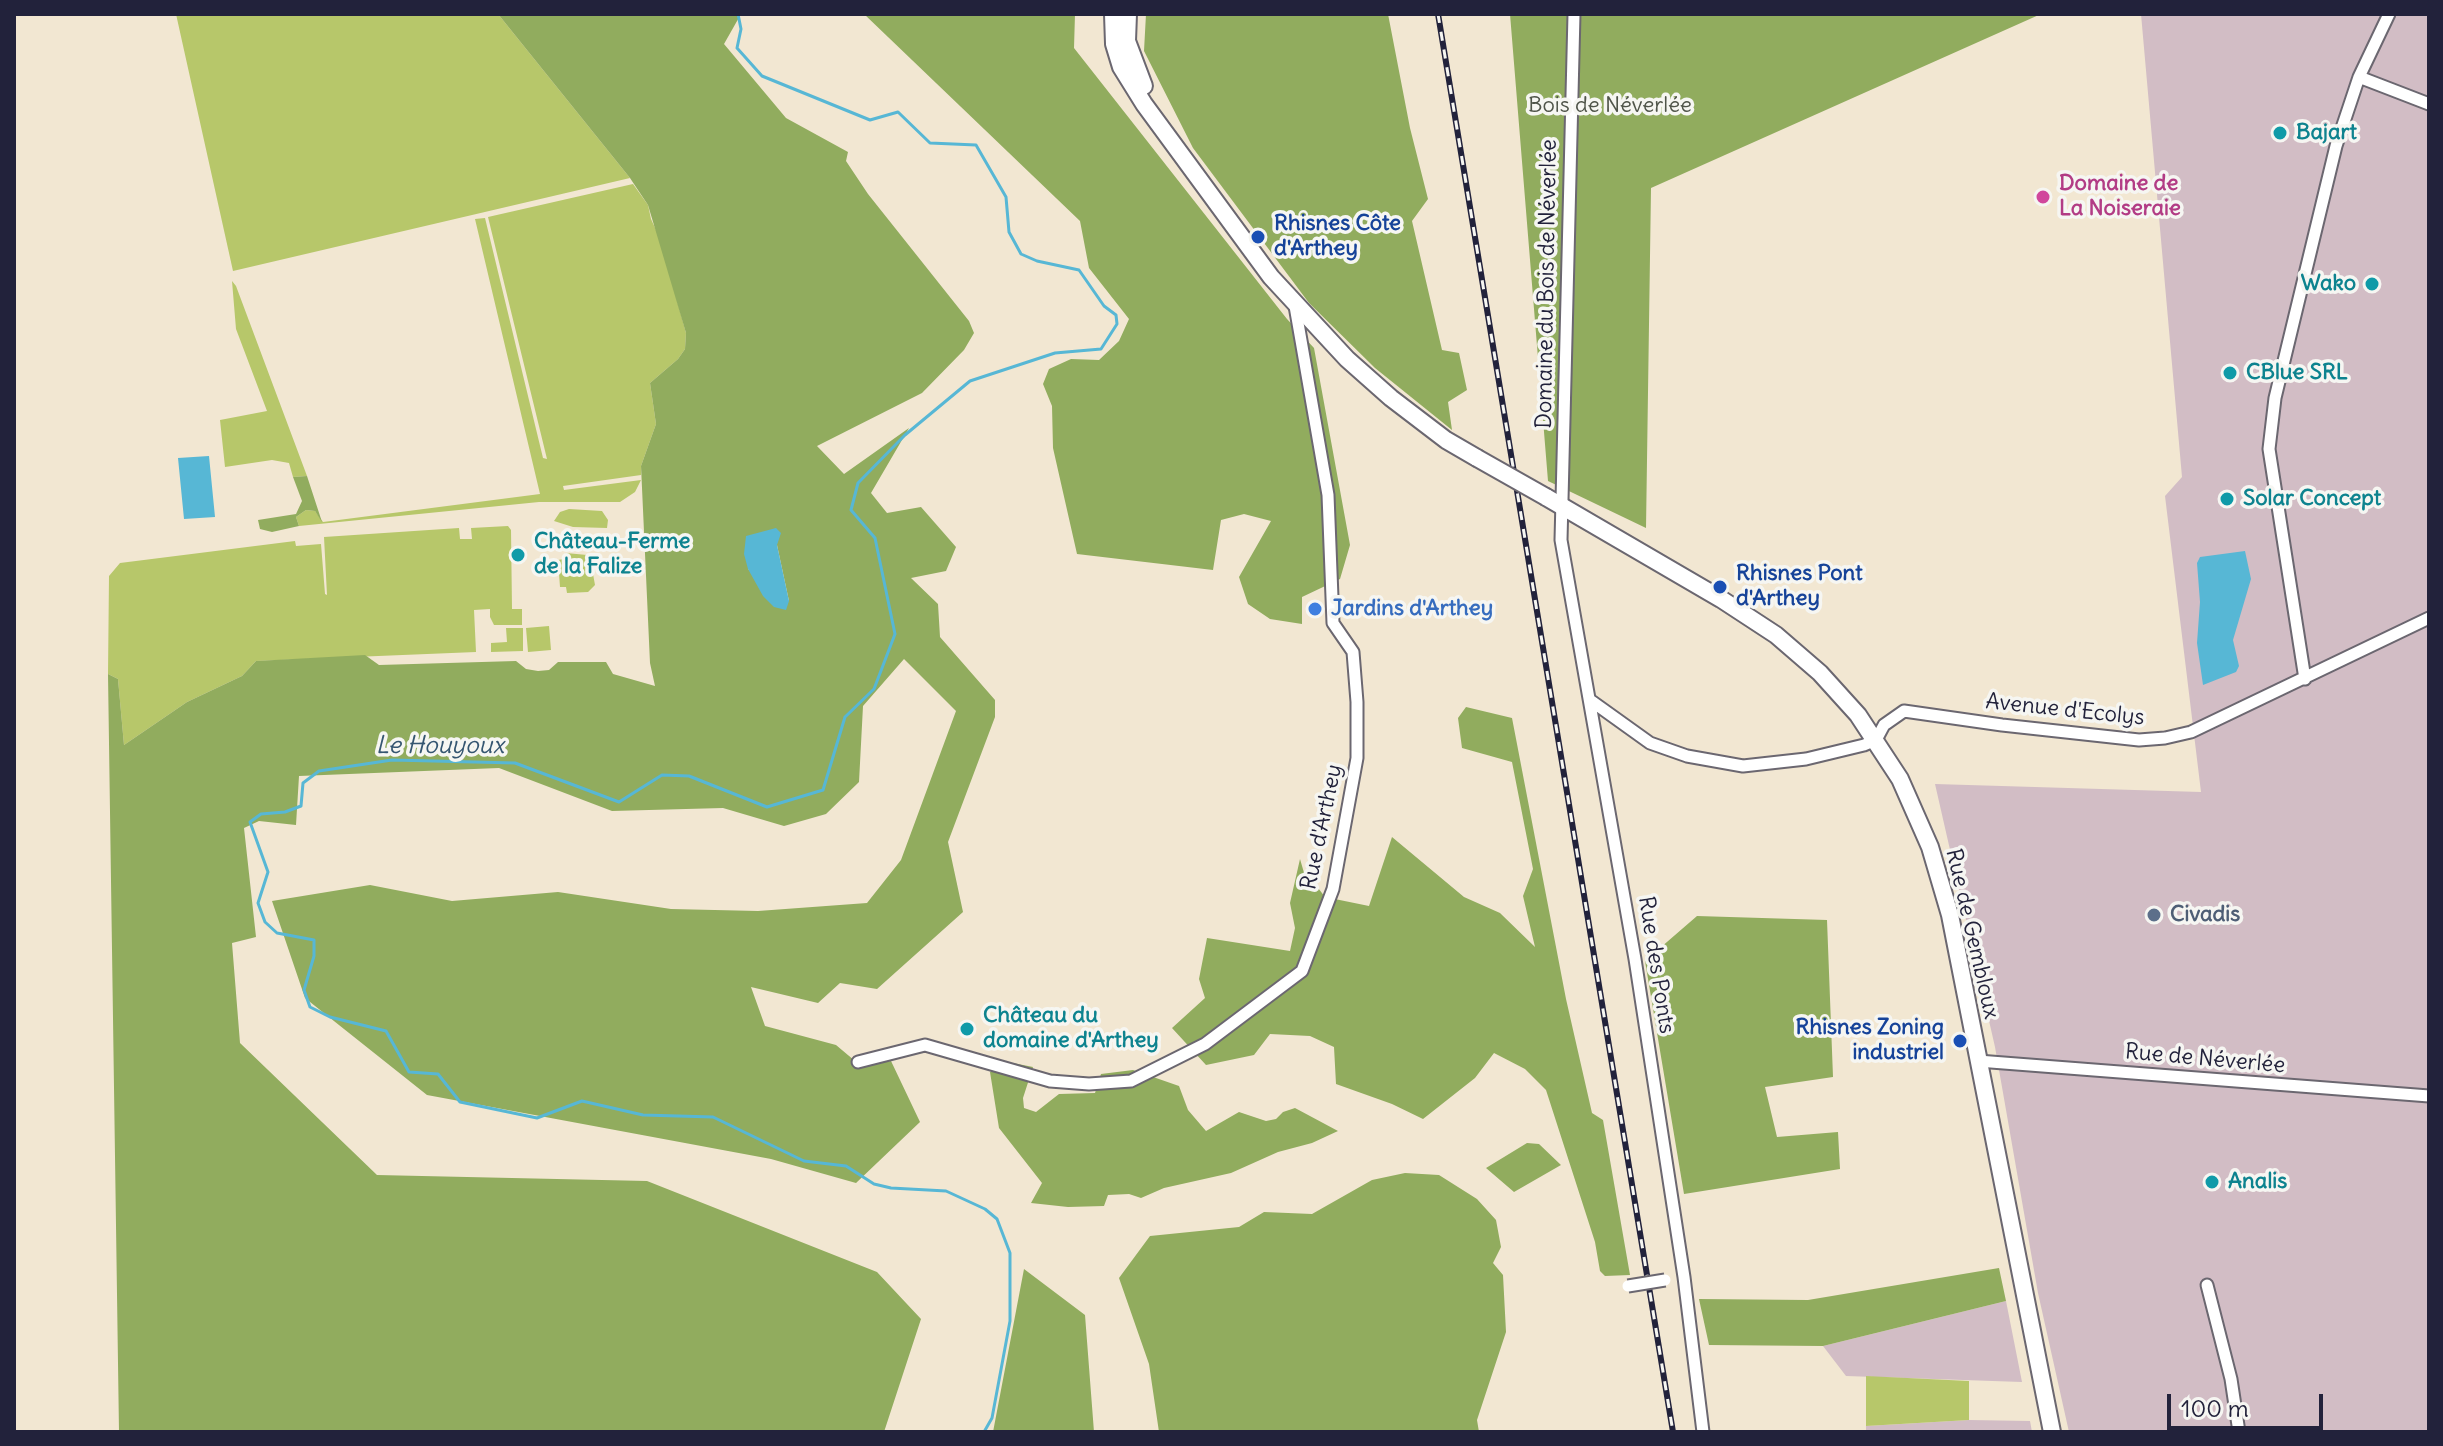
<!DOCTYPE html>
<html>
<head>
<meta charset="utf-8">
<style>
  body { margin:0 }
  #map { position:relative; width:2443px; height:1446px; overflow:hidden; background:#f2e7d2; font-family:Delius,sans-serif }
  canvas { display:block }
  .frame { position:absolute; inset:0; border:16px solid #22223b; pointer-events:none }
  .scale { position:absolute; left:2167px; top:1394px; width:156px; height:36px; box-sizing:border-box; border:4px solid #22223b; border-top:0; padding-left:10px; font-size:24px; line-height:28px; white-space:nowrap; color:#22223b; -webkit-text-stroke:6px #f6f6f2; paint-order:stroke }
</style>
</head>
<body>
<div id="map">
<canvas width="2443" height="1446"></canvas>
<div class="frame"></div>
<div class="scale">100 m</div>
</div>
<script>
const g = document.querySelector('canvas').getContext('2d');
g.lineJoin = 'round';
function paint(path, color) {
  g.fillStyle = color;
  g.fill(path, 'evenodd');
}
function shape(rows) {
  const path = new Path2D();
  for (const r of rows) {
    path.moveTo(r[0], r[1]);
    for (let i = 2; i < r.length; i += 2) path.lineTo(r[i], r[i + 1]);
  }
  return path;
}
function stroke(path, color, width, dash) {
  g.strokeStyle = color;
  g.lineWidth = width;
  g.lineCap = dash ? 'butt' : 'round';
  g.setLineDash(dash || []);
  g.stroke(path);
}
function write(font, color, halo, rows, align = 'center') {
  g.font = font + ' Delius,sans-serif';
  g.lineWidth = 7;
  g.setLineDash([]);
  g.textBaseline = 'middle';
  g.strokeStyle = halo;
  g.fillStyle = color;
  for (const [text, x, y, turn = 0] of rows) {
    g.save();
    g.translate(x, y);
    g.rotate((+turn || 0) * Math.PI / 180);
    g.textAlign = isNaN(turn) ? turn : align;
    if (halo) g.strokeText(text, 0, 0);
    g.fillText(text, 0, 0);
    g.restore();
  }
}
paint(shape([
  [2141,14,2429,14,2429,1432,2069,1432,2038,1293,1995,1047,1935,784,2201,792,2165,496,2182,477],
  [2006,1301,2022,1382,1846,1376,1823,1346],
  [1969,1420,2030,1421,2032,1432,1866,1432,1866,1426]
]), '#d2bdc5');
paint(shape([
  [176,14,498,14,630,178,233,271],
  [633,184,648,205,651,219,660,239,686,333,685,349,678,359,650,383,656,424,641,466,641,475,563,486,564,490,641,480,635,492,620,502,539,502,299,526,296,517,306,510,315,511,323,522,540,494,475,219,485,218,543,458,547,459,488,217],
  [232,281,236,286,307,476,293,477,289,463,272,460,225,467,220,420,267,411,236,329],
  [569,509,602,511,608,520,607,528,573,527,554,521,560,512],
  [508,526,511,530,512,609,522,609,522,625,494,625,490,617,490,609,474,610,476,652,256,661,242,676,187,702,124,745,118,679,108,674,109,576,120,563,295,541,296,546,321,544,325,594,327,595,324,537,459,528,460,539,472,539,471,528],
  [566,553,587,555,587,561,591,563,595,585,588,592,567,593,566,587,560,587,558,560,564,559],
  [549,626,551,650,528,652,526,628],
  [506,628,523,628,523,651,491,652,491,643,507,642],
  [1866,1376,1969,1381,1969,1420,1866,1426]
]), '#b7c76a');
paint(shape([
  [498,14,741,14,724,44,786,118,848,152,846,161,868,194,969,321,974,333,964,350,922,393,817,446,844,474,909,428,871,493,887,513,921,507,956,547,946,571,911,578,938,604,940,637,995,700,995,717,948,842,963,912,877,989,840,983,818,1003,751,987,765,1026,836,1045,861,1066,891,1061,920,1122,856,1183,771,1159,427,1095,305,998,272,901,370,885,452,901,558,892,671,909,758,911,867,903,901,860,956,711,904,659,863,706,859,782,826,814,784,826,723,808,612,811,499,768,299,776,296,825,259,821,244,828,256,937,232,943,240,1043,377,1175,647,1181,877,1272,921,1319,884,1432,119,1432,108,674,118,679,124,745,187,702,242,676,256,661,365,655,379,665,516,661,526,669,538,671,549,670,558,662,606,662,613,674,655,686,650,663,641,466,656,424,650,383,678,359,685,349,686,333,648,205,630,178],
  [777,545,789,601,748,569],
  [864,14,1075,14,1074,48,1287,319,1314,348,1350,545,1340,579,1302,597,1302,624,1270,619,1248,604,1239,577,1271,521,1244,514,1221,520,1213,570,1077,554,1053,448,1052,406,1043,384,1049,369,1071,359,1099,360,1119,341,1129,319,1089,268,1080,221],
  [1146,14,1388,14,1410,128,1428,199,1412,221,1442,350,1459,353,1467,390,1448,402,1452,430,1375,368,1309,303,1193,148,1144,51],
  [1510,14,2041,14,1651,188,1646,528,1548,481],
  [307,476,322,522,315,511,306,510,296,517,299,526,272,532,260,529,258,520,296,514,302,501,293,477],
  [1466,707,1512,718,1566,999,1592,1113,1603,1120,1630,1275,1605,1276,1600,1271,1595,1242,1546,1090,1525,1069,1494,1053,1475,1078,1423,1119,1392,1104,1336,1084,1334,1047,1310,1036,1270,1034,1254,1055,1206,1065,1172,1028,1205,998,1199,979,1207,938,1290,951,1295,928,1290,903,1300,859,1307,883,1315,884,1325,897,1369,906,1392,837,1464,897,1500,913,1535,947,1523,896,1533,869,1512,762,1462,748,1458,718],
  [1697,916,1827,920,1833,1077,1765,1087,1777,1137,1838,1132,1840,1169,1684,1194,1645,961],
  [1013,1063,1033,1067,1023,1098,1024,1108,1036,1112,1059,1094,1095,1093,1101,1074,1133,1070,1179,1086,1188,1110,1206,1131,1239,1112,1266,1121,1276,1119,1283,1112,1295,1108,1338,1131,1312,1143,1278,1152,1231,1173,1164,1188,1141,1198,1129,1194,1108,1195,1104,1206,1068,1207,1031,1203,1042,1183,999,1128,990,1072],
  [1527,1143,1539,1144,1561,1165,1514,1192,1486,1168],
  [1405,1173,1439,1175,1477,1199,1496,1220,1501,1247,1493,1263,1503,1275,1506,1332,1477,1420,1479,1432,1159,1432,1149,1364,1119,1278,1150,1236,1239,1227,1264,1212,1312,1214,1372,1180],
  [1999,1268,2006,1301,1823,1346,1709,1345,1699,1299,1808,1300],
  [1024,1269,1085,1315,1094,1432,993,1432]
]), '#91ac5e');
paint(shape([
  [209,456,215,517,184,519,178,458],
  [776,528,781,533,777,545,789,601,786,610,774,607,763,596,748,569,744,554,746,536],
  [2245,551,2251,579,2233,640,2239,666,2236,672,2203,685,2197,643,2200,602,2197,563,2200,557]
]), '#57b7d5');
stroke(shape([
  [738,14,741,29,737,48,762,76,870,120,898,112,930,143,976,145,1006,197,1009,232,1021,254,1037,261,1079,270,1104,306,1116,315,1117,324,1101,349,1055,353,970,381,905,435,858,483,851,510,875,538,895,634,874,689,845,717,823,790,767,807,689,776,662,775,619,802,515,763,392,760,319,771,303,783,301,806,285,812,261,814,250,822,268,872,258,903,265,922,277,933,314,940,314,956,304,990,310,1007,330,1017,386,1031,409,1072,438,1074,460,1102,537,1118,582,1101,643,1115,713,1117,804,1161,846,1166,874,1184,891,1188,946,1191,985,1209,997,1219,1010,1253,1010,1321,992,1418,984,1432]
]), '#57b7d5', 3);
const street = shape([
  [1574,14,1561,540,1635,959,1684,1277,1703,1432],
  [2359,77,2429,104],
  [2305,679,2269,449,2275,398,2336,146,2359,77,2389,14],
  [1590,700,1650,743,1687,756,1743,766,1806,759,1864,745,1876,740,1884,725,1904,711,2002,725,2139,740,2165,738,2191,732,2429,618],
  [1978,1061,2429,1096],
  [858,1062,925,1045,1050,1081,1089,1084,1131,1081,1205,1044,1302,971,1333,889,1357,758,1357,702,1353,652,1333,623,1328,495,1295,306],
  [2207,1285,2231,1379,2239,1432]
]);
const secondary = shape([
  [1113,14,1114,44,1121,67,1144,104,1271,277,1347,359,1391,398,1446,440,1477,458],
  [1128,14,1127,41,1144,86],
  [1546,497,1721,599,1776,635,1820,673,1858,715,1900,779,1930,847,1950,915,2052,1432]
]);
stroke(street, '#6b6770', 15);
stroke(secondary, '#6b6770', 20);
stroke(street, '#fff', 11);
stroke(secondary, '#fff', 16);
const rail = shape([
  [1438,14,1673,1432]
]);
stroke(rail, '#22223b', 6);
stroke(rail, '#f6f6f2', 3, [9]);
const streetBridge = shape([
  [1628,1286,1665,1280]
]);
const secondaryBridge = shape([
  [1477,458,1546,497]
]);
stroke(streetBridge, '#6b6770', 15, []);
stroke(secondaryBridge, '#6b6770', 20, []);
stroke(streetBridge, '#fff', 11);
stroke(secondaryBridge, '#fff', 16);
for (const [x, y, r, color] of [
  [2280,133,8,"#0f9aa8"],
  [2043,197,8,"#d1479c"],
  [1258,237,8,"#1a4fb4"],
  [2372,284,8,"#0f9aa8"],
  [2230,373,8,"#0f9aa8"],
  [2227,499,8,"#0f9aa8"],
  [518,555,8,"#0f9aa8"],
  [1720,587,8,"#1a4fb4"],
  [1315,609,8,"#3f7fe0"],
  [2154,915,8,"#5c6f8a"],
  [967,1029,8,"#0f9aa8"],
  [1960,1041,8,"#1a4fb4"],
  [2212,1182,8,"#0f9aa8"]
]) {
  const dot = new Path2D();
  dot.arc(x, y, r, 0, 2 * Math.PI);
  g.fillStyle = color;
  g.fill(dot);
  stroke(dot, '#f6f6f2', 3);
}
write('22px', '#4f5449', '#f6f6f2', [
  ["Bois de Néverlée",1610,106]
]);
write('bold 22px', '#0d838f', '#f6f6f2', [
  ["Bajart",2296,133],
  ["Wako",2356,284,"right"],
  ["CBlue SRL",2246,373],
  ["Solar Concept",2243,499],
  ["Château-Ferme",534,542],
  ["de la Falize",534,567],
  ["Château du",983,1016],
  ["domaine d'Arthey",983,1041],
  ["Analis",2228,1182]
], 'left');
write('bold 22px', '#b23c85', '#f6f6f2', [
  ["Domaine de",2059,184],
  ["La Noiseraie",2059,209]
], 'left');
write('bold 22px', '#164399', '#f6f6f2', [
  ["Rhisnes Côte",1274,224],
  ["d'Arthey",1274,249],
  ["Rhisnes Pont",1736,574],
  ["d'Arthey",1736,599],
  ["Rhisnes Zoning",1944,1028,"right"],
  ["industriel",1944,1053,"right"]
], 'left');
write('22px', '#22223b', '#f6f6f2', [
  ["Domaine du Bois de Néverlée",1547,284,-89],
  ["Avenue d'Ecolys",2065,710,6],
  ["Rue d'Arthey",1322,827,-78],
  ["Rue de Gembloux",1972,934,77],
  ["Rue des Ponts",1656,965,81],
  ["Rue de Néverlée",2205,1059,5]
]);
write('bold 22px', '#366cbe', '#f6f6f2', [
  ["Jardins d'Arthey",1331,609]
], 'left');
write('bold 22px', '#4e5e75', '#f6f6f2', [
  ["Civadis",2170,915]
], 'left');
write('italic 24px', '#355671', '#f6f6f2', [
  ["Le Houyoux",440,746]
]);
</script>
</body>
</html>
